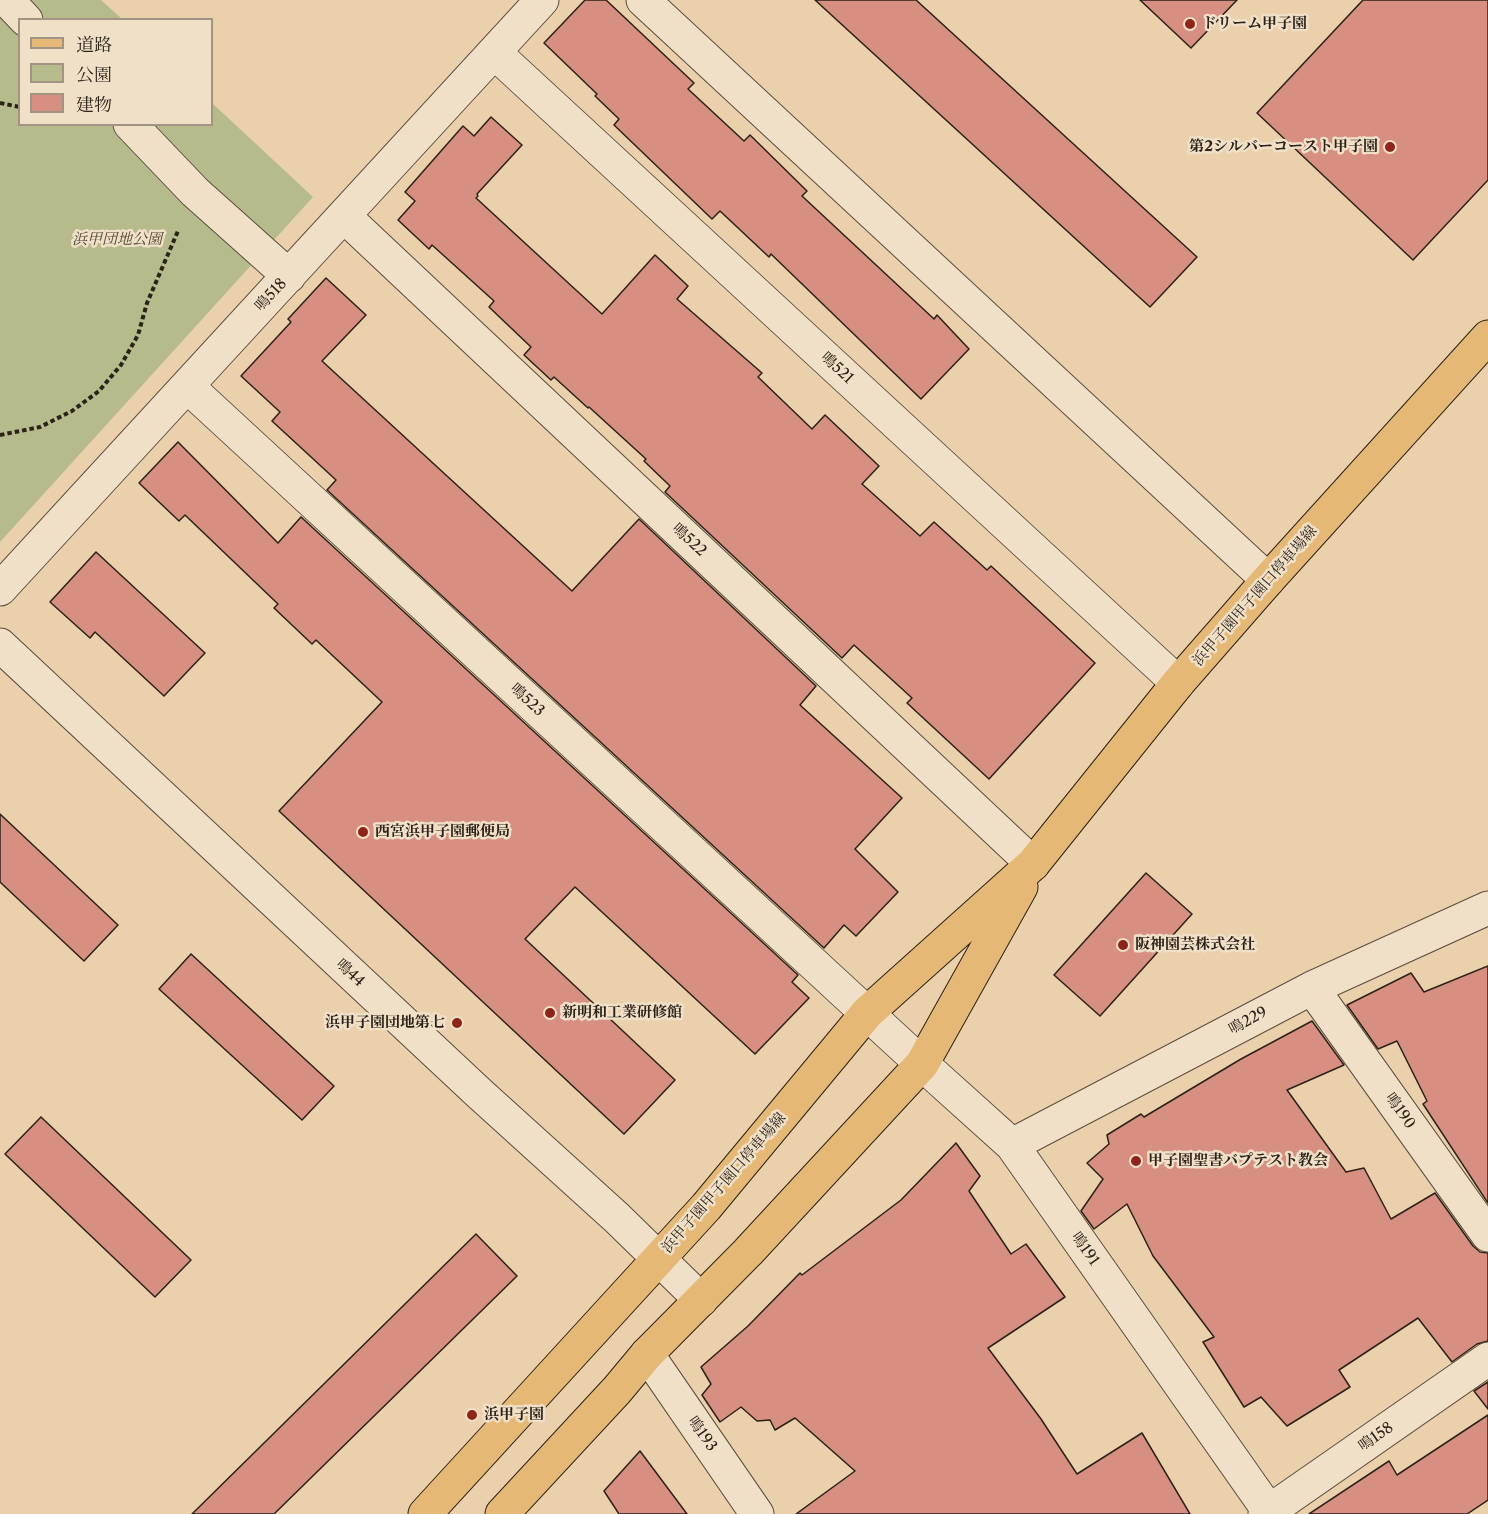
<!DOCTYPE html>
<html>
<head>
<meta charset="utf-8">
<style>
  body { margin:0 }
  #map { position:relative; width:1488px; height:1514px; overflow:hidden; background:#ead0ab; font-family:"Libre Caslon Text","Noto Serif JP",serif }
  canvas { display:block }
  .legend { position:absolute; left:18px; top:18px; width:195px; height:108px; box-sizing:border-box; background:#f1e0c8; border:2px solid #a29482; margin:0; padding:8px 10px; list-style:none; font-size:18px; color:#2b2219 }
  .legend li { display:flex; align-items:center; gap:12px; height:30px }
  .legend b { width:30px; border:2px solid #a29482 }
</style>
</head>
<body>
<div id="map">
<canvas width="1488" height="1514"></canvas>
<ul class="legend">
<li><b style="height:8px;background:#e5b876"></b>道路</li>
<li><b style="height:16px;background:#b5bb8a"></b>公園</li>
<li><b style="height:16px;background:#d78f81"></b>建物</li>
</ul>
</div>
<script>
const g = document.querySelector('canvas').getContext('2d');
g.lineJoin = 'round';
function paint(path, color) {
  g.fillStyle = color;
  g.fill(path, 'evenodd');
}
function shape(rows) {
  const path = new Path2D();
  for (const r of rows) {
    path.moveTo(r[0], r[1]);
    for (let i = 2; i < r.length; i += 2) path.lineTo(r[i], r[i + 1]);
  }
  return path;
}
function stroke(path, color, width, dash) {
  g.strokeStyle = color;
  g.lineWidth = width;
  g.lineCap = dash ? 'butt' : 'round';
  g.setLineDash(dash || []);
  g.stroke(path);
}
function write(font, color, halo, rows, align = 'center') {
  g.font = font + ' "Libre Caslon Text","Noto Serif JP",serif';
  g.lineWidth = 5;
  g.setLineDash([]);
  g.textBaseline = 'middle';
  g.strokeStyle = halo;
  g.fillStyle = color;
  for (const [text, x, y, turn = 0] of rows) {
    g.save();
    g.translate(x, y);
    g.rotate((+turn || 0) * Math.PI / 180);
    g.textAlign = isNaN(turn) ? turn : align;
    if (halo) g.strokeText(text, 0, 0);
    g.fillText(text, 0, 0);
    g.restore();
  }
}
paint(shape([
  [0,0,101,0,122,19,20,20,20,124,212,124,212,103,313,197,0,542]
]), '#b5bb8a');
const building = shape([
  [585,0,606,0,694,83,688,89,744,141,750,135,807,191,802,196,934,319,937,315,969,349,921,399,771,254,769,257,720,211,712,219,614,125,619,119,595,96,597,94,544,43,585,0],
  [815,0,916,0,1197,257,1150,307,815,0],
  [1140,0,1237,0,1191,48,1140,0],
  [1363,0,1488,0,1488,180,1413,260,1257,113,1363,0],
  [491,117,522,145,477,194,478,196,476,198,602,314,655,255,688,286,677,299,762,373,758,377,812,429,825,415,879,466,862,484,920,536,934,522,987,570,991,566,1095,663,989,779,907,703,912,698,854,645,842,658,665,492,670,486,644,461,646,459,589,407,588,408,554,377,551,380,524,355,531,347,489,307,494,301,432,245,429,249,398,220,415,201,405,192,463,126,474,136,491,117],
  [326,278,366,315,322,361,572,591,639,519,816,686,800,705,902,798,855,849,898,892,856,936,844,925,824,948,327,490,336,480,272,421,280,412,241,376,291,322,288,319,326,278],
  [178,442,278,543,301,517,798,975,792,982,809,998,755,1054,575,887,525,939,675,1080,624,1134,279,811,382,702,316,640,312,644,274,608,278,604,185,515,179,521,139,483,178,442],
  [96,552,205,653,164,696,95,632,90,638,50,602,96,552],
  [0,814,118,925,84,961,0,882,0,814],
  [1146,873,1192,914,1100,1016,1054,975,1146,873],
  [191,954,334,1086,302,1120,159,989,191,954],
  [1488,966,1488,1203,1423,1104,1427,1101,1397,1041,1378,1049,1347,1005,1411,973,1424,992,1488,966],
  [1312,1021,1344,1065,1287,1090,1346,1172,1364,1168,1391,1219,1435,1193,1473,1246,1480,1252,1488,1253,1488,1341,1477,1344,1452,1362,1418,1318,1339,1370,1350,1387,1287,1426,1261,1397,1244,1407,1203,1342,1214,1337,1153,1256,1127,1204,1094,1229,1081,1211,1103,1179,1087,1163,1109,1144,1107,1135,1141,1114,1144,1117,1241,1059,1312,1021],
  [41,1117,191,1260,155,1297,5,1154,41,1117],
  [956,1143,980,1176,969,1191,1011,1254,1026,1244,1065,1297,988,1348,1041,1419,1077,1474,1142,1433,1190,1514,796,1514,855,1471,795,1418,775,1430,770,1420,757,1421,741,1407,720,1422,702,1395,711,1384,701,1367,748,1326,800,1273,802,1275,901,1200,956,1143],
  [476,1234,517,1276,274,1514,192,1514,476,1234],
  [1488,1382,1488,1409,1474,1391,1488,1382],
  [1488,1415,1488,1500,1467,1514,1309,1514,1389,1461,1397,1475,1488,1415],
  [640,1451,687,1514,619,1514,604,1491,640,1451]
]);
paint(building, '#d78f81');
stroke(building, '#2b2219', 1.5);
const minor = shape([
  [7,0,26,20],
  [643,0,1268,580],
  [495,53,1178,683],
  [130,124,195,192,289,276],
  [344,216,1033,864],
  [187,386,922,1064,1012,1145,1271,1514],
  [0,589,542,0],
  [0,645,479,1093,617,1218,701,1300],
  [1312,988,1488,1235],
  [1012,1145,1312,988,1488,908],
  [647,1354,757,1514],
  [1265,1514,1488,1359]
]);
const major = shape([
  [425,1514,706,1207,867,1013,1033,864,1178,683,1268,580,1488,337],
  [502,1514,617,1390,647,1354,748,1252,922,1064,1021,887]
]);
stroke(minor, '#5b4e3e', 35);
stroke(major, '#2b2219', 35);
stroke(shape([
  [0,103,20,107],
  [0,435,40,427,72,411,99,391,121,365,138,335,147,303,178,231]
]), '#2b2219', 4, [4.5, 3]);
stroke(minor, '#f1e0c8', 33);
stroke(major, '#e5b876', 33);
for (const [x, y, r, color] of [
  [1190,24,6,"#8f2418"],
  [1390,147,6,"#8f2418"],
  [363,832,6,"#8f2418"],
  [1123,945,6,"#8f2418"],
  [550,1013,6,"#8f2418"],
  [457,1023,6,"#8f2418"],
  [1136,1161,6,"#8f2418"],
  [472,1415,6,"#8f2418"]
]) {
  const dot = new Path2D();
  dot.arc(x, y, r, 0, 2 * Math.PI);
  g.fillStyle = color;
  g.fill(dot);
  stroke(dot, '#f1e0c8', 2);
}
write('bold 15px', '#2b2219', '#f1e0c8', [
  ["ドリーム甲子園",1202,24],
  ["第2シルバーコースト甲子園",1378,147,"right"],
  ["西宮浜甲子園郵便局",375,832],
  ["阪神園芸株式会社",1135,945],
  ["新明和工業研修館",562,1013],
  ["浜甲子園団地第七",445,1023,"right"],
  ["甲子園聖書バプテスト教会",1148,1161],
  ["浜甲子園",484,1415]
], 'left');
write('italic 15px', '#4e4835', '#f1e0c8', [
  ["浜甲団地公園",117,240]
]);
write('15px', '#2b2219', '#f1e0c8', [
  ["鳴518",271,295,-47],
  ["鳴521",837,368,43],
  ["鳴522",689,540,43],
  ["浜甲子園甲子園口停車場線",1255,596,-49],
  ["鳴523",527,700,43],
  ["鳴44",350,973,43],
  ["鳴229",1248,1021,-28],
  ["鳴190",1400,1111,55],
  ["浜甲子園甲子園口停車場線",724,1183,-49],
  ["鳴191",1085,1249,55],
  ["鳴193",702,1434,55],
  ["鳴158",1376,1437,-35]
]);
</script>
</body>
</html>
